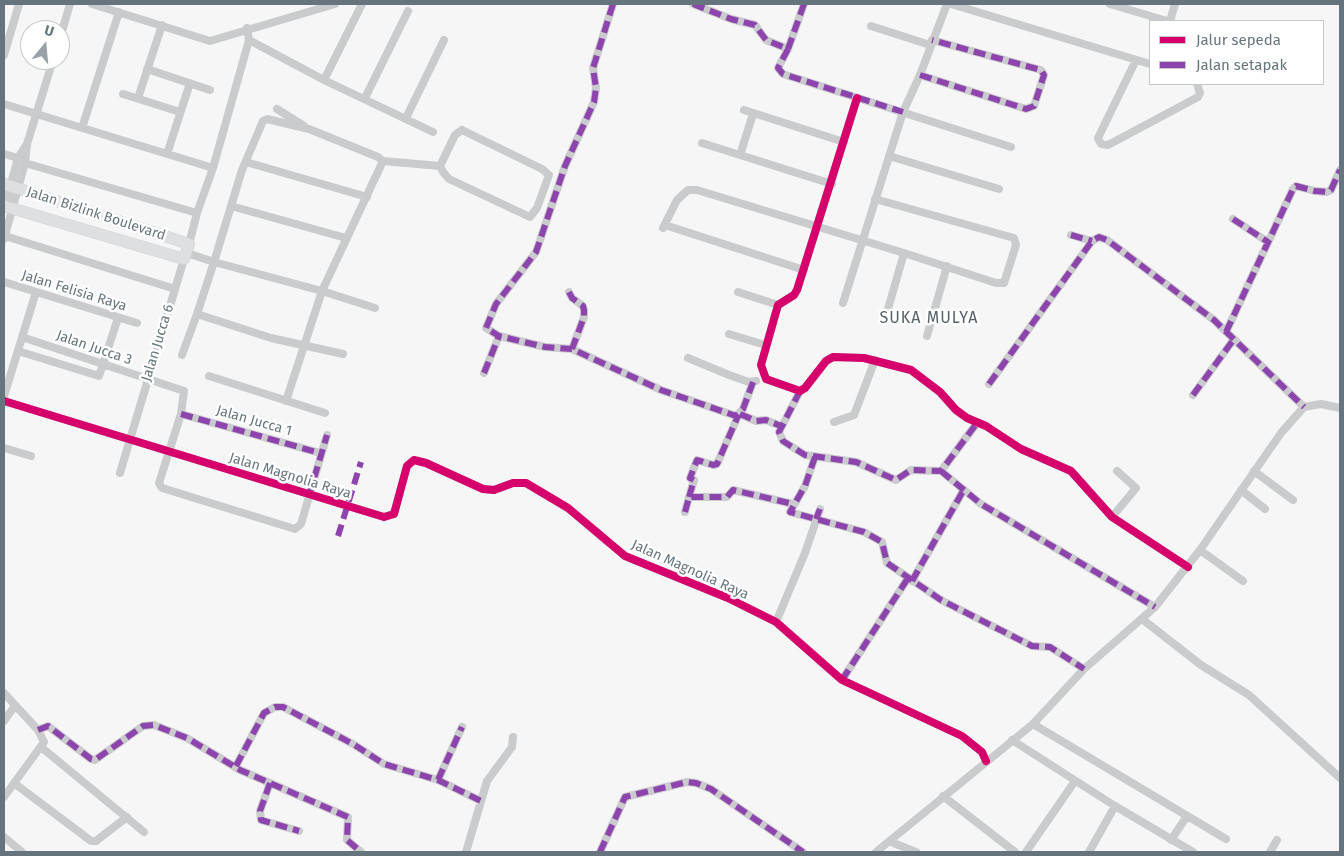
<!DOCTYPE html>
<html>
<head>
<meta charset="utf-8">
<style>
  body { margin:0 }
  #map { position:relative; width:1344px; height:856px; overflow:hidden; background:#f6f6f6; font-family:"Fira Sans",sans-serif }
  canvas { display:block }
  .frame { position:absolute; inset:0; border:5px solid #66757d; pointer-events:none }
  .legend { position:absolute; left:1149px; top:20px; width:175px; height:65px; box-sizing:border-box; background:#fff; border:1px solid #c2c8cb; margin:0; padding:6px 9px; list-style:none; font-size:15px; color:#66757d }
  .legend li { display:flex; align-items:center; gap:10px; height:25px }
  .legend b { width:25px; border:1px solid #c2c8cb }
  .north { position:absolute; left:20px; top:20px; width:50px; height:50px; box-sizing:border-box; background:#fff; border:1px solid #c2c8cb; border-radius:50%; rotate:17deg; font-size:14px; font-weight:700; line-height:20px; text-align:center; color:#66757d }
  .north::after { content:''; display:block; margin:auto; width:18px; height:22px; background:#98a2a7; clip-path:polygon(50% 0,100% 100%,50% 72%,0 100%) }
</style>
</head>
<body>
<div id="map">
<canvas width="1344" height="856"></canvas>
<div class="frame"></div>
<ul class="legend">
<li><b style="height:6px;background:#d6006c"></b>Jalur sepeda</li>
<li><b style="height:6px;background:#8e44ad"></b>Jalan setapak</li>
</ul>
<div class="north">U</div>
</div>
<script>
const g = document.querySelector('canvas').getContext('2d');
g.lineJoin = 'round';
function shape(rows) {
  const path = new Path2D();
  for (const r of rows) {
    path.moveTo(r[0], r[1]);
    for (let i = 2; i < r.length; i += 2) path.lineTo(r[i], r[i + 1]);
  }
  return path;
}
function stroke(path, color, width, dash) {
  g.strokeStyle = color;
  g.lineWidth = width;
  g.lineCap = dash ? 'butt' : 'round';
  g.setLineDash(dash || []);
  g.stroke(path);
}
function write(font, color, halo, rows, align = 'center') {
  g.font = font + ' "Fira Sans",sans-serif';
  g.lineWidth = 5;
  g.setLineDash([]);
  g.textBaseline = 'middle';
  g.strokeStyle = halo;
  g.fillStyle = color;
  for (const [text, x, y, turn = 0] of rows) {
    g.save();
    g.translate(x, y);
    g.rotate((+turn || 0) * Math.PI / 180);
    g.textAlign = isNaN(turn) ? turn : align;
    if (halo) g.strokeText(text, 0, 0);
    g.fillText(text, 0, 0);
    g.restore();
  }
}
const secondary = shape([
  [4,184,189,244,184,259,4,206]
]);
stroke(secondary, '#d2d3d4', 12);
stroke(shape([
  [92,4,210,41,335,4],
  [613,4,593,68,596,88,594,102,565,166,536,252,496,304,486,328,499,336,545,347,572,349,661,390,736,416,743,409,753,382],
  [693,4,731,19,755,25,766,40,788,49,778,68,783,74,1011,147],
  [951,4,1150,64],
  [1110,4,1167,21],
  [1170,21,1175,4],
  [871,26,930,45],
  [60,38,70,4],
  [249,40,324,80,433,132],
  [788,49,804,4],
  [4,55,19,4],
  [1136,60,1098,138,1101,144,1108,145,1198,97,1200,93,1197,84],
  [147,69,210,90],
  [920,75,1026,109,1034,106,1044,75,1041,70,932,40],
  [324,80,362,4],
  [123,94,180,112],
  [138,98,162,25],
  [365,98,408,11],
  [857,98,797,290,794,295,778,305,761,365,766,379,800,391,805,388,826,361,833,357,864,358,911,370,940,392,956,410,967,418,986,426,1021,449,1071,471,1112,517,1188,567],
  [4,104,213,168],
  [277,109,304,126],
  [744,110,844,142],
  [406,118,444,40],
  [82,128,119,12],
  [462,130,542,169,549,175,537,208,530,217,449,179,443,172,440,166,455,135,462,130],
  [702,143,832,184],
  [4,154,18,158],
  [167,154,190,83],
  [740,155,753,114],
  [889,156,999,189],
  [383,161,378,157,309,129,267,119,263,121,242,170,214,262,322,291,383,161,440,166],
  [246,162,367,197],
  [25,163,197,213,213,168,249,40,247,28],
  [231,206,346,238],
  [4,209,18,158,27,144],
  [1233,219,1268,242],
  [665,225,804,270],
  [663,228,677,200,688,190,697,190,904,253,996,283,1004,283,1016,245,1014,238,875,199],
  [1071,235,1092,241],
  [5,236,175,289],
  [4,239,25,163,27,144,53,60],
  [189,244,197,213],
  [187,253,214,262,197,314,271,338,343,354],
  [4,282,137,323],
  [569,292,572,298,583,306,584,310,584,317,572,349],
  [738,292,778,305],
  [843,303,903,112,920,75,947,4],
  [886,316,904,253],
  [1226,332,1293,189,1296,186,1315,191,1327,192,1331,190,1340,170],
  [729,334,765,345],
  [927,336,947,266],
  [22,337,184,391,181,414,159,483,162,488,295,529,301,524,327,435],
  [18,351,99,376,118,318],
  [182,355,197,314],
  [688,358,729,375,749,382,756,381],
  [484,373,499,336],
  [209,376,325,413],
  [989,384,1092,241,1099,237,1107,240,1214,320,1304,407],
  [800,391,779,432,783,441,805,455,856,462,896,480,911,470,941,471,977,423],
  [1193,395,1234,339],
  [4,396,36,292],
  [4,401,384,517,394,514,407,466,414,460,426,463,483,489,494,490,513,483,526,483,568,508,625,556,728,598,776,622,842,680,962,736,982,752,986,761],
  [286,401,322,291,375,308],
  [181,414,320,453],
  [740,414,756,421,766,420,781,426],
  [834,422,854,415,875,360],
  [4,448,31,456],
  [815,457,805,486,790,512,864,532,882,542,887,563,941,600,1032,646,1050,647,1084,669],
  [941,471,981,504,1155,607],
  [1254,471,1293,500],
  [120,473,184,259],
  [1241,490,1265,509],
  [689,497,694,480,690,478,697,460,713,465,717,464,738,416],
  [685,512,689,497,727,497,733,490,793,504],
  [1112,517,1136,488,1117,471],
  [1200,550,1243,581],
  [912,581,963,491],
  [1142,619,1201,665,1249,695,1340,778],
  [776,622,805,553,820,509],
  [842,680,908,578],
  [4,693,38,730,44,742,4,797],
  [4,721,14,707],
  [1033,724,1226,839],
  [38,730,48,726,91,759,95,760,143,726,154,725,187,738,240,770,348,817,347,840,361,852],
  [1012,740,1115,806,1193,852],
  [41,747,144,832],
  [236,766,264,713,275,707,283,707,353,744,384,764,438,780,481,801],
  [438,780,462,727],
  [14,783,91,841,96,841,127,817],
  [270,783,260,811,261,820,299,831],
  [943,796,1015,852],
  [4,837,22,852],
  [1171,840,1187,816],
  [891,842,916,852],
  [466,852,487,781,512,747,513,737],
  [600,852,625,797,687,782,696,783,711,789,803,852],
  [876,852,1033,724,1084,669,1155,607,1200,550,1281,433,1304,407,1321,404,1340,408],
  [1026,852,1075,781],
  [1089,852,1115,806],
  [1270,852,1277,840]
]), '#c9cbcc', 8);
stroke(secondary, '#dedfe0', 11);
stroke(shape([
  [613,4,593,68,596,88,594,102,565,166,536,252,496,304,486,328,499,336,545,347,572,349,661,390,736,416,743,409,753,382],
  [693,4,731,19,755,25,766,40,788,49,778,68,783,74,903,112],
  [788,49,804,4],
  [920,75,1026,109,1034,106,1044,75,1041,70,932,40],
  [1233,219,1268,242],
  [1071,235,1092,241],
  [569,292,572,298,583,306,584,310,584,317,572,349],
  [1226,332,1293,189,1296,186,1315,191,1327,192,1331,190,1340,170],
  [484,373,499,336],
  [989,384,1092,241,1099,237,1107,240,1214,320,1304,407],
  [800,391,779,432,783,441,805,455,856,462,896,480,911,470,941,471,977,423],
  [1193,395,1234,339],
  [181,414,320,453],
  [740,414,756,421,766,420,781,426],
  [815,457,805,486,790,512,864,532,882,542,887,563,941,600,1032,646,1050,647,1084,669],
  [941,471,981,504,1155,607],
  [309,495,327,435],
  [689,497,694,480,690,478,697,460,713,465,717,464,738,416],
  [685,512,689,497,727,497,733,490,793,504],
  [816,519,820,509],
  [338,536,361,462],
  [912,581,963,491],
  [842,680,908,578],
  [38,730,48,726,91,759,95,760,143,726,154,725,187,738,240,770,348,817,347,840,361,852],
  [236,766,264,713,275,707,283,707,353,744,384,764,438,780,481,801],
  [438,780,462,727],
  [270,783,260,811,261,820,299,831],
  [600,852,625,797,687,782,696,783,711,789,803,852]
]), '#8e44ad', 6, [12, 6]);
stroke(shape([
  [857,98,797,290,794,295,778,305,761,365,766,379,800,391,805,388,826,361,833,357,864,358,911,370,940,392,956,410,967,418,986,426,1021,449,1071,471,1112,517,1188,567],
  [4,401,384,517,394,514,407,466,414,460,426,463,483,489,494,490,513,483,526,483,568,508,625,556,728,598,776,622,842,680,962,736,982,752,986,761]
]), '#d6006c', 8);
write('14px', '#66757d', '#fff', [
  ["Jalan Bizlink Boulevard",96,214,18],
  ["Jalan Felisia Raya",74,291,17],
  ["Jalan Jucca 6",158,343,-73],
  ["Jalan Jucca 3",94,348,19],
  ["Jalan Jucca 1",254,421,16],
  ["Jalan Magnolia Raya",290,476,17],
  ["Jalan Magnolia Raya",690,570,24]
]);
g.letterSpacing = '1px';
write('16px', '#576369', '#fff', [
  ["SUKA MULYA",929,319]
]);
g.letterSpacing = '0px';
</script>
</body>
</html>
